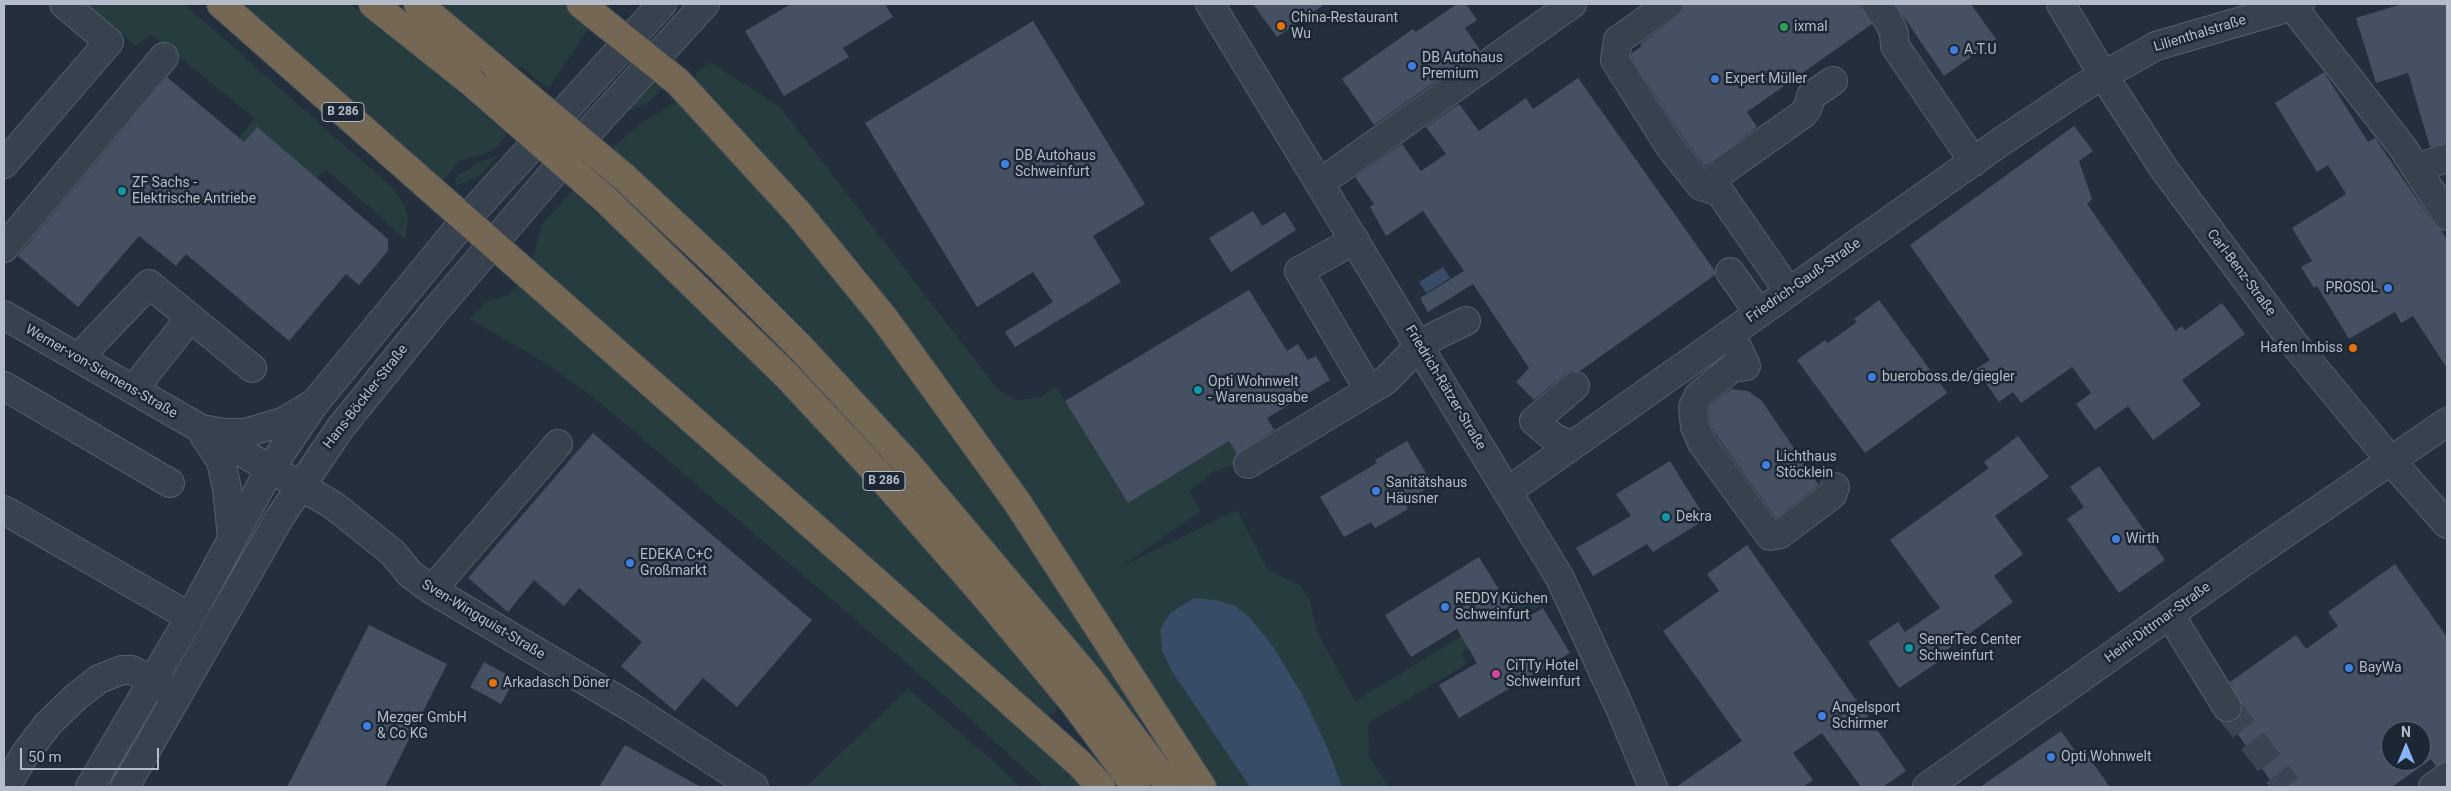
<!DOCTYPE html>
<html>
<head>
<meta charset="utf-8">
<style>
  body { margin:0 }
  #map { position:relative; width:2451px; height:791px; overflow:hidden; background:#242f3e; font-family:Roboto,sans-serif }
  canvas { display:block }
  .frame { position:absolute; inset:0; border:5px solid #b4bcc9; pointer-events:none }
  .north { position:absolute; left:2381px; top:721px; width:50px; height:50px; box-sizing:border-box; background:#1d2633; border:1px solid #59626f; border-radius:50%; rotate:0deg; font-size:14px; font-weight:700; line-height:20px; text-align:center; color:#b4bcc9 }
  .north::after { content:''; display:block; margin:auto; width:18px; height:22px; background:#8ab4f8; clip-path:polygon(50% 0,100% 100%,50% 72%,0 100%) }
  .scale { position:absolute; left:20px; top:748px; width:139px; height:22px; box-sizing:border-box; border:2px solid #b4bcc9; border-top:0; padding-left:6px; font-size:15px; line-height:18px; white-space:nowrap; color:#b4bcc9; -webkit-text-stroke:4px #1d2633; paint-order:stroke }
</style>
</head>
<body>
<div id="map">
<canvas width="2451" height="791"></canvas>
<div class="frame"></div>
<div class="north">N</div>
<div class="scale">50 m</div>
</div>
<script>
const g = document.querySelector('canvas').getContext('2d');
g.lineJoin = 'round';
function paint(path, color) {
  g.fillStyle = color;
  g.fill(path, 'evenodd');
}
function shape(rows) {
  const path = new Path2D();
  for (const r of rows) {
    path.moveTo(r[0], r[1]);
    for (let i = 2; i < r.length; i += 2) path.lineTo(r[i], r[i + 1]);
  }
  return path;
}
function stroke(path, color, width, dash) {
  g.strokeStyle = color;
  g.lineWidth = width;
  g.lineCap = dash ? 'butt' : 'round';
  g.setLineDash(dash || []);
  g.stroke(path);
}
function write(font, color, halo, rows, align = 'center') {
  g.font = font + ' Roboto,sans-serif';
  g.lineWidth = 5;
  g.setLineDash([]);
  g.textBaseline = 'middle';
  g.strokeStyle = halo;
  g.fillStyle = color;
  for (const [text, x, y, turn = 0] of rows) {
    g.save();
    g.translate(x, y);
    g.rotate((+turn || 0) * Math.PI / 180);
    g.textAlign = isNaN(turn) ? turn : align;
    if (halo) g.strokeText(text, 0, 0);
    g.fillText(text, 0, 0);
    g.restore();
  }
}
paint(shape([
  [85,4,184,4,393,188,405,206,408,220,405,239,326,169,317,179,154,248,255,118,151,34,136,46],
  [237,4,350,4,456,87,455,89,507,134,497,147,489,152,460,161,442,183],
  [438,4,569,4,593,22,548,89,521,66,518,68],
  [710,62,780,107,998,390,1017,400,1041,397,1056,387,1128,503,1229,441,1237,454,1239,462,1213,472,1189,491,1201,511,1119,568,1237,510,1267,569,1301,586,1310,601,1316,630,1355,701,1536,591,1545,603,1461,653,1467,664,1368,723,1369,757,1389,787,1342,787,1328,749,1303,696,1194,598,1170,613,1160,629,1162,650,1171,670,1250,787,1214,787,866,270,853,259,816,213,778,170,695,84,696,73],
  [653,81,665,85,650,102,619,115],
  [681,99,861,301,990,481,1144,714,1137,720,940,478,759,286,612,148,641,123],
  [499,155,479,176,456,186,455,180,459,175,480,162],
  [573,191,686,295,831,442,892,508,1056,701,1057,710,1055,713,1045,715,532,264,542,224],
  [520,280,1094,787,1045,787,931,684,596,399,545,363,470,319,488,301,506,296,515,288],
  [908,689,993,761,1020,787,805,787]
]), '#263c3f');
paint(shape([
  [1443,267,1450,278,1426,293,1419,282],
  [1194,598,1216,600,1235,606,1250,618,1272,645,1303,696,1328,749,1342,787,1250,787,1171,670,1162,650,1160,629,1170,613]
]), '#394c67');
paint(shape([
  [791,4,885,4,893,17,843,48,849,57,784,96,745,31],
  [1253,4,1325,4,1277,37],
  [1457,4,1466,4,1477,20,1465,28,1480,50,1374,125,1342,79,1413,29,1416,32],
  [1684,4,1859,4,1872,24,1747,112,1757,127,1705,166,1683,138,1631,57,1632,53,1642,46,1640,44,1678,16,1683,11],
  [1895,4,1971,4,1996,39,1944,76],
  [2402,4,2447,4,2447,143,2430,147,2408,73,2376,83,2356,18],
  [1033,21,1145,204,1093,236,1121,282,1015,347,1005,332,1053,302,1033,272,977,307,865,123],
  [2324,72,2368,142,2375,138,2434,224,2441,230,2447,240,2447,368,2413,316,2401,323,2395,312,2349,339,2317,286,2314,288,2301,267,2312,261,2292,228,2346,194,2328,165,2317,172,2275,103],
  [167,77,244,142,257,127,388,239,388,251,359,285,346,274,289,341,186,254,176,266,139,236,78,307,18,256],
  [1578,78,1715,271,1715,275,1580,371,1572,371,1565,374,1534,400,1516,382,1529,368,1473,284,1428,312,1420,298,1464,271,1423,211,1386,236,1370,207,1374,204,1355,177,1402,144,1421,171,1446,154,1426,127,1459,104,1479,131,1526,98,1533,109],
  [2074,126,2093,151,2079,161,2092,199,2087,204,2176,331,2182,326,2185,330,2222,303,2245,334,2182,380,2201,405,2153,440,2128,406,2095,430,2076,404,2091,393,2072,367,2021,403,2013,392,1999,402,1976,369,1990,360,1910,245],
  [1253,211,1262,226,1285,212,1296,230,1231,272,1209,238],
  [1249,290,1287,351,1298,344,1308,360,1316,356,1330,380,1267,418,1274,430,1237,454,1229,441,1128,503,1065,401],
  [1879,300,1947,393,1865,453,1797,360,1825,340,1828,343,1857,322,1854,319],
  [1731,389,1748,391,1762,401,1819,485,1776,518,1716,435,1710,423,1709,410,1711,405],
  [593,433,812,620,737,707,703,678,675,711,621,666,642,642,579,588,564,606,534,580,508,612,468,578],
  [2018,436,2049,477,1995,516,2023,554,1994,576,2013,602,1947,650,1950,654,1899,688,1868,642,1898,622,1905,632,1940,608,1890,540,1989,468,1984,462],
  [1407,441,1433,485,1404,502,1408,509,1375,528,1371,522,1344,537,1320,497,1377,463,1375,460],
  [1670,461,1706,519,1653,552,1647,544,1593,576,1576,548,1631,516,1616,494],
  [2099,466,2165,560,2119,593,2067,519,2084,507,2070,487],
  [1747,545,1906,771,1883,787,1861,787,1822,733,1793,753,1813,780,1803,787,1676,787,1742,741,1663,631,1719,591,1707,574],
  [1479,557,1519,622,1543,608,1570,653,1459,718,1439,685,1477,663,1457,629,1411,657,1385,615],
  [2395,564,2447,637,2447,762,2436,766,2431,759,2392,787,2275,787,2229,722,2236,720,2240,715,2243,707,2230,682,2296,635,2306,649,2338,626,2328,612],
  [2391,731,2421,731,2421,761,2391,761],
  [369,625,447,664,385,787,287,787],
  [484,662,515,679,501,704,470,687],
  [2061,731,2081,759,2087,755,2110,787,1980,787],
  [625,745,701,787,599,787]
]), '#455162');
stroke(shape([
  [2227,707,2287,787]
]), '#3a4453', 28, [28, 14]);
const minor = shape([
  [1210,4,1560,578,1620,708,1653,787],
  [1669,4,1618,40,1615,60,1670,147,1701,186,1714,190,1721,194,1789,292],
  [1876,4,1888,20,1894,33,1895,46,1974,162],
  [2061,4,2103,75,2164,169,2292,341,2391,461,2447,524],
  [2292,6,2403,148,2447,216],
  [4,164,109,42,64,4],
  [2416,168,2447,158],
  [1320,183,1572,4],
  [1714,190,1715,179,1724,170,1803,114,1808,107,1811,96,1833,81],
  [1355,240,1299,271,1369,390],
  [4,248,164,57],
  [1730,272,1759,313],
  [4,315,333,505,393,553,410,574,432,590,632,708,754,787],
  [1731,333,1746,366,1732,368,1699,395,1693,407,1695,427,1702,443,1770,536,1780,534,1832,495,1835,487],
  [78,358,149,284,252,368],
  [4,386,170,483],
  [133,390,190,318],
  [208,430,224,433,245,433,283,422,311,405],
  [203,434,221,461,227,489,232,538],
  [1571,446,1553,437,1534,421,1575,386],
  [1248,464,1385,381,1419,346,1437,335,1466,321],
  [1508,491,2002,141,2083,87,2156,46,2300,4],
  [4,510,190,617],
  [432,590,558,444],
  [2170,615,2227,707],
  [6,787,25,754,48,724,76,697,99,679,122,670,132,670,168,690],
  [90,787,190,617,270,469,314,404,466,219,662,4],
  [125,787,280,517,341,427,435,311,594,126,705,4],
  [1927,787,2259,551,2447,422],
  [2433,787,2447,777]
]);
const highway = shape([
  [221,4,873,579,1080,764,1101,787],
  [373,4,471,82],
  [418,4,500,73],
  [581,4,678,82,799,214,884,318,1017,502,1202,787],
  [624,177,720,267,801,348,907,463,1089,679,1170,787],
  [605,199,788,377,882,478,980,590,1074,703,1136,787]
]);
stroke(minor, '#565f6c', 30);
stroke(highway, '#434c59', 30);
stroke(minor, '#38414e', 28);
stroke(highway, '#746855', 28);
const highwayBridge = shape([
  [500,73,624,177],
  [471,82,605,199]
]);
stroke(highwayBridge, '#434c59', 30, []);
stroke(highwayBridge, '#746855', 28);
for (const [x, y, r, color] of [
  [1281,26,5,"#e8710a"],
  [1784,27,5,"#2e9e5b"],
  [1954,50,5,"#3f7fe0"],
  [1412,66,5,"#3f7fe0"],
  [1715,79,5,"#3f7fe0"],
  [1005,164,5,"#3f7fe0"],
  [122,191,5,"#0f9aa8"],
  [2388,288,5,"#3f7fe0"],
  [2353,348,5,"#e8710a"],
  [1872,377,5,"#3f7fe0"],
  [1198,390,5,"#0f9aa8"],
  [1766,465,5,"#3f7fe0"],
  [1376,491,5,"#3f7fe0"],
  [1666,517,5,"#0f9aa8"],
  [2116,539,5,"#3f7fe0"],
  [630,563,5,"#3f7fe0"],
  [1445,607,5,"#3f7fe0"],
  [1909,648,5,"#0f9aa8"],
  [2349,668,5,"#3f7fe0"],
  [1496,674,5,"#d1479c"],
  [493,683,5,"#e8710a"],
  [1822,716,5,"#3f7fe0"],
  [367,726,5,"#3f7fe0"],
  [2051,757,5,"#3f7fe0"]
]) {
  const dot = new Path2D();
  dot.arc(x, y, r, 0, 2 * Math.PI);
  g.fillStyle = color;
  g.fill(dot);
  stroke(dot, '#1d2633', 2);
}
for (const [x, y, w] of [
  [343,112,42],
  [884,481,42]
]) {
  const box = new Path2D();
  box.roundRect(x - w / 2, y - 9.5, w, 19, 4);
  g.fillStyle = '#1d2633';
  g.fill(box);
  stroke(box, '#b4bcc9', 1);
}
write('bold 12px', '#b4bcc9', null, [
  ["B 286",343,112],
  ["B 286",884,481]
]);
write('14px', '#b4bcc9', '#1d2633', [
  ["China-Restaurant",1291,18],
  ["Wu",1291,34],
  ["ixmal",1794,27],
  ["A.T.U",1964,50],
  ["DB Autohaus",1422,58],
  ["Premium",1422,74],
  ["Expert Müller",1725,79],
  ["DB Autohaus",1015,156],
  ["Schweinfurt",1015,172],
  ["ZF Sachs -",132,183],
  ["Elektrische Antriebe",132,199],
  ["PROSOL",2378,288,"right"],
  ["Hafen Imbiss",2343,348,"right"],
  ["bueroboss.de/giegler",1882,377],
  ["Opti Wohnwelt",1208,382],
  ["- Warenausgabe",1208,398],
  ["Lichthaus",1776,457],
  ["Stöcklein",1776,473],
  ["Sanitätshaus",1386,483],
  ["Häusner",1386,499],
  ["Dekra",1676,517],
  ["Wirth",2126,539],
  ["EDEKA C+C",640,555],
  ["Großmarkt",640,571],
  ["REDDY Küchen",1455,599],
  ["Schweinfurt",1455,615],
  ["SenerTec Center",1919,640],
  ["Schweinfurt",1919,656],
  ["CiTTy Hotel",1506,666],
  ["Schweinfurt",1506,682],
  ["BayWa",2359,668],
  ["Arkadasch Döner",503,683],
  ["Angelsport",1832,708],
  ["Schirmer",1832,724],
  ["Mezger GmbH",377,718],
  ["& Co KG",377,734],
  ["Opti Wohnwelt",2061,757]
], 'left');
write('14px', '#b4bcc9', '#1d2633', [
  ["Lilienthalstraße",2200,34,-17],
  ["Carl-Benz-Straße",2241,273,53],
  ["Friedrich-Gauß-Straße",1804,281,-35],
  ["Werner-von-Siemens-Straße",101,372,30],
  ["Friedrich-Rätzer-Straße",1445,388,59],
  ["Hans-Böckler-Straße",366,397,-52],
  ["Sven-Wingquist-Straße",483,620,31],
  ["Heini-Dittmar-Straße",2158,623,-36]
]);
</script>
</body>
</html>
